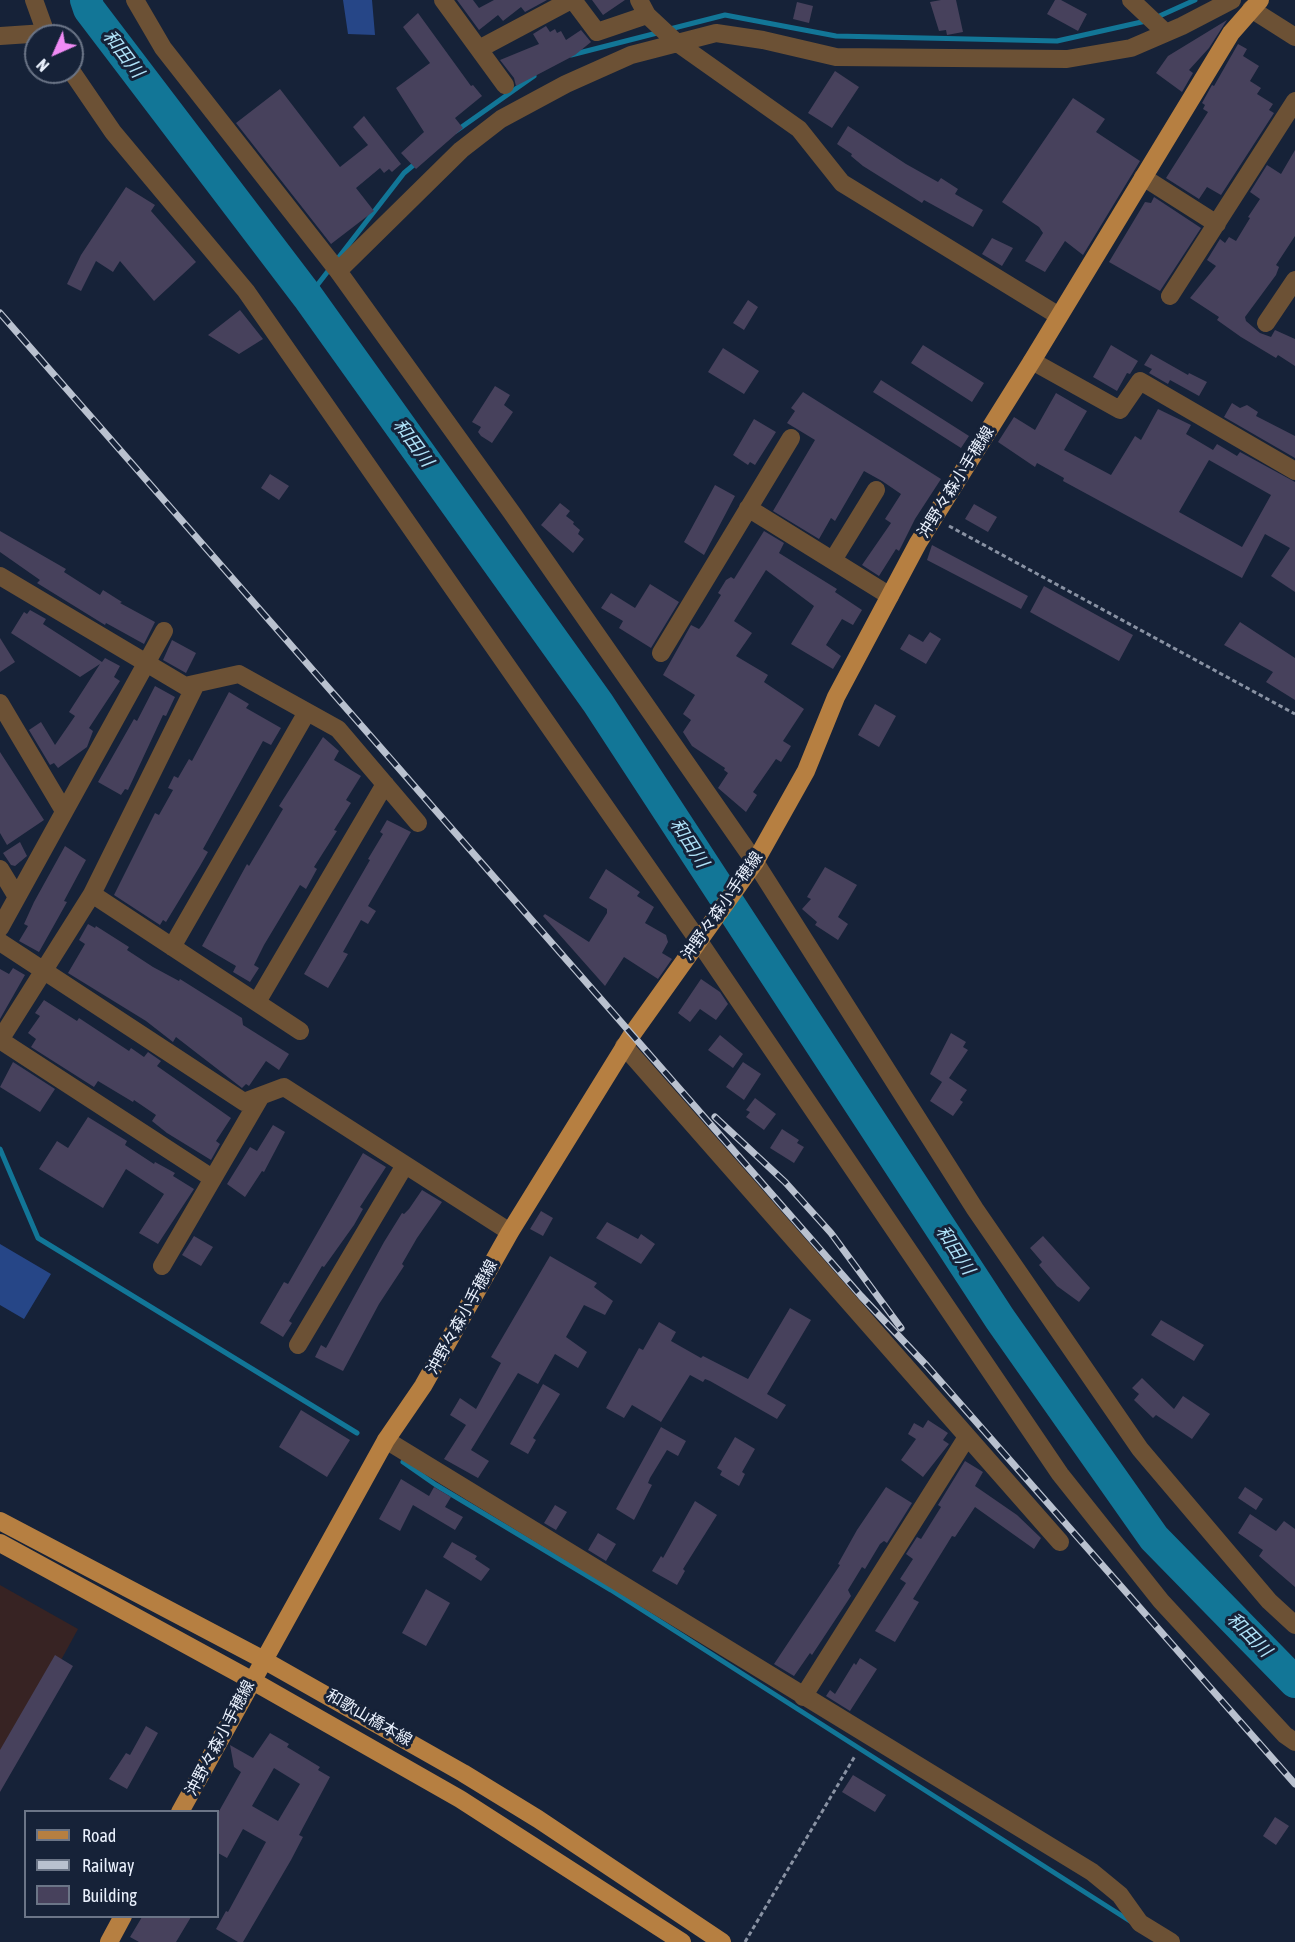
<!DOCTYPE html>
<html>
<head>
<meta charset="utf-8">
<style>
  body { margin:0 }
  #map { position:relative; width:1295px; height:1942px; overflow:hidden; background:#162238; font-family:"Asap Condensed",sans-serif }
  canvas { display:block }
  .legend { position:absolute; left:24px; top:1810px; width:195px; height:108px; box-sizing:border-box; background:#162238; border:2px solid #6b7587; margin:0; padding:8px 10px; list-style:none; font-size:18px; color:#eaf1fd }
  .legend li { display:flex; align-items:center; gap:12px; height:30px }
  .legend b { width:30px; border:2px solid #6b7587 }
  .north { position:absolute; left:24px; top:24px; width:60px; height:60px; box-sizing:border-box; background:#162238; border:2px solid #6b7587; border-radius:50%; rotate:225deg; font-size:16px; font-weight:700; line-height:24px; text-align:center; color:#eaf1fd }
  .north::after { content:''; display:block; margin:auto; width:21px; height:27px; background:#f08bf5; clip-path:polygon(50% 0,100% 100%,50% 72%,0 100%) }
</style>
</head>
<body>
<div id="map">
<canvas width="1295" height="1942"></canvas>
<ul class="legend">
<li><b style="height:8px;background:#b67f41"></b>Road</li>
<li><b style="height:8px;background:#b9c1cf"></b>Railway</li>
<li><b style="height:16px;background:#47415c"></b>Building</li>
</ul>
<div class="north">N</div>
</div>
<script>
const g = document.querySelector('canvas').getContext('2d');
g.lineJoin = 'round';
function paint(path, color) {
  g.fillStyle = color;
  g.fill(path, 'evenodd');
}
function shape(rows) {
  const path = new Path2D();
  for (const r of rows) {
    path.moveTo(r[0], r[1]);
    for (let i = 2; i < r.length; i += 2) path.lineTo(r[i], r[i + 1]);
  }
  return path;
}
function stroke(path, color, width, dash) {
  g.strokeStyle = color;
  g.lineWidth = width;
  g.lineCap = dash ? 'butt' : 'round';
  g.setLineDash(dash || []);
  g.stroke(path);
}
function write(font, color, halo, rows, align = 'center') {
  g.font = font + ' "Asap Condensed","Noto Sans JP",sans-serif';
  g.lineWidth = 6;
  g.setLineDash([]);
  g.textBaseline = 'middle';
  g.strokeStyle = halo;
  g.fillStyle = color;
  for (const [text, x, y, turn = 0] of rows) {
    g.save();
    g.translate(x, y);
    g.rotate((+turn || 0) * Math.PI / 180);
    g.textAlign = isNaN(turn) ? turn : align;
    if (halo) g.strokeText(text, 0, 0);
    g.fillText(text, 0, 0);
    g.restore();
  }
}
paint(shape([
  [0,1585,78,1629,0,1772]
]), '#372323');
paint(shape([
  [343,0,372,0,375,35,348,34],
  [0,1244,51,1274,24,1319,0,1305]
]), '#264687');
stroke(shape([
  [1155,18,1195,0],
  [670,29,725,15,836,36,1057,41,1146,21],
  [571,55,661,32],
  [456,131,534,76],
  [308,297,404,173,416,163],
  [0,1149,38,1238,357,1433],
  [403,1462,436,1485,611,1590,1130,1921]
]), '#127697', 5);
stroke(shape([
  [86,0,89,9,308,297,598,703,1000,1319,1154,1538,1295,1682]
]), '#127697', 32);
paint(shape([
  [457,0,473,0,479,8,494,0,547,0,525,12,521,7,503,21,498,15,479,30],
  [592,0,625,0,603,15],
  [941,0,956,0,963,32,947,35,946,30,939,31,930,2],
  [1055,0,1061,0,1087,14,1078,31,1047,14],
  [797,2,813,6,809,23,793,19],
  [418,13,471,86,473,85,482,96,455,118,463,128,416,169,401,153,424,132,396,88,430,63,403,27],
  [1227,20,1209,48,1189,70,1193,73,1182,92,1156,73,1168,56],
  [546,26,550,32,555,29,557,33,561,31,566,40,581,30,591,42,575,55,516,86,514,78,500,60,539,44,533,34],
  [1238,44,1247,49,1243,56,1259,66,1250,81,1261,88,1257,94,1273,104,1269,110,1274,113,1221,195,1207,187,1199,199,1166,178,1208,112,1203,109,1205,105,1202,103,1212,85,1214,86],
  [835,71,859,87,832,128,808,113],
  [280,89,340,167,368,145,353,127,364,116,401,164,392,172,389,169,384,173,380,168,356,188,374,211,331,244,236,123],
  [1073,98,1105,119,1096,132,1140,161,1083,255,1065,241,1045,272,1025,261,1043,233,1039,227,1002,202],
  [848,126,906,164,938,182,941,178,958,189,955,194,983,210,973,227,924,200,922,203,863,166,851,156,852,154,837,144],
  [1295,150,1295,236,1276,265,1279,267,1276,275,1245,317,1246,321,1260,333,1271,337,1275,330,1295,339,1295,366,1278,355,1276,358,1241,337,1217,320,1219,317,1190,298,1216,266,1207,260,1220,239,1225,243,1229,237,1236,241,1250,218,1248,217,1260,199,1250,192,1267,165,1281,174],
  [126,187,155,205,151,211,196,262,154,301,120,261,113,272,96,261,81,291,67,284,81,255],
  [1154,197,1201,228,1160,291,1109,262,1145,202,1151,203],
  [992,238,1013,248,1002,266,982,254],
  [748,300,758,307,744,330,733,323],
  [240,310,263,339,239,354,208,335],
  [923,345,984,383,972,402,911,363],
  [1111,345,1138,361,1130,374,1127,373,1117,391,1093,377],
  [723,348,759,371,744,394,708,372],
  [1151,354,1188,375,1189,373,1207,382,1199,396,1170,380,1168,384,1149,373,1152,369,1144,365],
  [881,380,969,436,961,448,873,392],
  [495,386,510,395,504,405,513,412,492,443,481,436,478,432,481,427,472,422],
  [803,392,941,479,915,519,899,551,896,549,879,576,862,565,891,523,885,519,901,494,882,481,864,471,835,521,831,518,819,539,773,511,815,440,787,423,795,411,791,408],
  [1056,393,1087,411,1064,450,1111,475,1135,436,1141,440,1158,409,1191,425,1186,434,1213,450,1217,444,1237,456,1240,452,1295,482,1295,592,1271,576,1290,548,1265,534,1242,578,1063,481,1064,478,1037,463,1035,467,998,442,1014,417,1035,430],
  [1209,460,1271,495,1242,547,1179,512],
  [1232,403,1240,408,1247,405,1258,412,1256,416,1295,436,1295,458,1224,417],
  [754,419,776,432,755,465,750,462,748,465,733,455],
  [270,474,289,486,279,500,261,488],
  [715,485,735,496,704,555,684,542],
  [560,503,570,511,566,516,574,522,573,524,580,530,578,534,584,539,573,553,541,525],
  [974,504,997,517,988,532,965,519],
  [0,531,66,569,64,572,100,595,103,590,122,602,120,603,155,622,144,644,106,623,105,625,37,583,40,580,0,552],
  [764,531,784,543,779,553,837,589,835,592,862,610,853,625,842,619,826,645,841,656,833,669,791,644,814,606,766,570,734,621,752,633,736,656,768,675,764,682,804,709,783,741,791,746,781,762,776,759,753,792,757,795,746,812,718,788,728,773,724,770,725,768,692,746,683,732,691,720,683,714,695,695,663,675,691,625,699,629,703,624,721,595,718,593,726,580,731,577,734,579],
  [932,545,1028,596,1021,609,927,560],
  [650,584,679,602,651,648,619,628,623,621,601,608,611,593,635,608],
  [1044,586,1133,635,1119,661,1030,612],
  [30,610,46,619,43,624,102,662,105,658,120,666,114,677,120,681,89,728,93,731,87,747,58,768,54,763,50,765,29,730,41,722,55,745,75,716,69,712,100,664,80,677,11,633,24,612,27,614],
  [1240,622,1295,658,1295,700,1266,682,1273,672,1224,645],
  [930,632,941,639,926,664,900,649,909,634,923,642],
  [0,638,15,662,0,672],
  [172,640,196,653,186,673,163,660],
  [155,686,175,697,166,716,163,715,128,790,125,789,121,795,98,782,134,719,137,721],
  [229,692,249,704,246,708,281,728,271,745,263,741,203,849,208,852,200,866,166,922,163,920,160,925,114,895,155,813,159,815,173,790,168,788,174,776,178,778,189,759,192,761],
  [875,704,896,716,879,747,858,735],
  [323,737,339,751,334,760,361,776,346,800,351,803,334,830,337,831,314,867,317,869,306,889,300,885,264,945,254,965,259,968,250,982,233,972,236,966,202,946,247,864,249,866,283,809,279,806],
  [0,752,44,820,7,845,0,833],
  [387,820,411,832,368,906,376,911,368,924,361,920,343,952,348,954,328,988,304,974,370,860,368,859,383,834,380,832],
  [20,842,27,856,15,866,11,865,3,853],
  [65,846,86,860,64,901,67,902,39,952,19,941,28,926,24,924,34,902],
  [825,867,857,885,838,917,848,924,838,940,815,925,817,922,802,909,811,899,807,897],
  [606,869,640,892,637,896,654,907,645,923,666,935,668,942,662,953,672,959,658,979,624,957,605,986,543,916,545,914,589,942,607,913,607,909,589,898],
  [88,924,95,928,96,926,129,947,127,950,153,967,179,981,180,979,242,1018,243,1025,289,1054,279,1070,266,1061,249,1086,246,1084,242,1088,176,1037,173,1042,146,1021,68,973,85,944,79,940],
  [13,968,25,975,0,1019,0,969,9,974],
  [701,979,720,992,728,1004,716,1020,700,1009,690,1022,678,1013],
  [44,1000,77,1021,79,1018,129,1051,131,1048,144,1057,148,1052,161,1061,157,1066,231,1118,216,1141,220,1144,211,1160,167,1133,152,1121,156,1115,134,1100,133,1102,98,1081,94,1087,31,1047,36,1039,28,1033,40,1016,35,1013],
  [951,1033,966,1042,963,1047,968,1050,949,1078,967,1090,960,1100,963,1102,953,1116,930,1101,942,1082,930,1074],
  [720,1035,743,1054,733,1068,708,1050],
  [13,1062,55,1089,40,1112,0,1087],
  [743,1062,761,1074,744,1100,726,1087],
  [755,1098,776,1114,764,1130,746,1117,750,1112,746,1110],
  [88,1117,127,1141,125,1145,154,1164,155,1162,175,1173,173,1176,194,1189,158,1244,139,1233,164,1194,126,1169,103,1208,39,1169,57,1141,68,1148],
  [273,1125,285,1132,264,1172,262,1171,245,1197,227,1184,250,1147,257,1151],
  [782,1129,799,1140,797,1143,804,1147,794,1163,770,1148],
  [363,1153,386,1167,360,1207,363,1209,354,1225,324,1267,322,1266,289,1321,292,1323,283,1337,260,1323,284,1282,288,1284],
  [422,1190,442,1202,417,1238,402,1264,404,1266,379,1304,343,1371,315,1357,321,1345,326,1348,384,1242,402,1213,404,1214,409,1209],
  [541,1211,553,1218,543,1236,530,1229],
  [607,1222,638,1239,641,1234,655,1244,641,1264,596,1238],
  [194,1236,213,1247,201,1266,182,1255],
  [1043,1236,1090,1288,1079,1302,1057,1286,1039,1265,1042,1262,1030,1248],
  [550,1256,597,1283,594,1287,613,1301,605,1315,584,1305,566,1337,587,1352,578,1368,555,1354,538,1384,518,1373,471,1450,489,1461,478,1478,444,1459,466,1425,450,1415,460,1398,476,1409,501,1363,491,1357],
  [790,1308,811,1320,767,1394,786,1405,777,1419,710,1381,705,1379,703,1382,690,1375,661,1422,632,1405,624,1418,606,1408,639,1348,643,1350,659,1322,676,1332,671,1341,701,1358,703,1356,748,1379],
  [1161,1320,1204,1345,1194,1361,1151,1335],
  [1142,1378,1174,1409,1183,1396,1210,1414,1192,1439,1156,1415,1153,1418,1134,1400,1139,1394,1132,1388],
  [543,1384,560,1394,533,1438,536,1440,528,1454,510,1444],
  [301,1410,350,1440,327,1477,279,1447],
  [928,1420,948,1433,943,1440,949,1444,923,1477,901,1460,916,1439,908,1434,914,1423,923,1428],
  [661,1427,686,1441,678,1456,667,1450,650,1478,648,1483,652,1485,634,1520,616,1509],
  [735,1437,755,1449,742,1472,745,1474,739,1486,720,1475,722,1471,717,1468],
  [965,1461,983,1472,975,1486,1017,1515,1041,1538,1034,1549,975,1507,955,1537,952,1536,913,1599,919,1602,895,1642,875,1631,906,1583,900,1579,913,1559,906,1554,917,1537,921,1539,941,1507,938,1505],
  [401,1479,429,1496,434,1487,451,1497,445,1507,463,1517,455,1530,413,1505,400,1531,379,1519],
  [886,1487,912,1503,887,1543,884,1541,880,1544,865,1569,862,1567,848,1590,851,1596,812,1655,810,1653,794,1676,774,1664,840,1565,838,1564,857,1530],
  [1245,1487,1263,1499,1256,1510,1238,1498],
  [695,1501,717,1515,683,1569,685,1571,677,1585,652,1571,661,1556,663,1558],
  [555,1505,567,1512,556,1530,544,1523],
  [1250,1514,1276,1531,1284,1521,1295,1529,1295,1587,1259,1556,1263,1550,1238,1533],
  [598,1533,616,1544,606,1561,588,1550],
  [452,1542,477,1556,475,1559,490,1569,481,1581,443,1557],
  [426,1589,450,1603,426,1646,402,1633],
  [55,1655,73,1666,0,1792,0,1750],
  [860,1658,877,1669,850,1711,826,1696,830,1690,835,1694,854,1663,856,1665],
  [146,1726,158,1733,127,1789,109,1779,126,1753,130,1755],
  [270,1733,289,1744,287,1747,320,1767,318,1770,330,1777,299,1835,303,1837,291,1860,243,1942,238,1942,216,1929,226,1911,228,1912,266,1842,243,1829,227,1858,218,1853,218,1813,241,1772,234,1767,230,1745,253,1758],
  [274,1768,300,1784,278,1821,252,1806],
  [853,1775,886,1795,875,1812,842,1792],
  [1275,1817,1289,1826,1276,1845,1263,1836],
  [142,1917,191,1917,176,1942,139,1942,130,1937]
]), '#47415c');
stroke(shape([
  [949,526,1295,714],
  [745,1942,855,1756]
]), '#8992a3', 3, [4.5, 3]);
stroke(shape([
  [34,0,47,36],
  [135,0,163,48,338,271,512,513,755,862,975,1209,1140,1449,1269,1601,1295,1625],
  [443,0,505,85],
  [573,0,597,32,647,15],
  [639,0,647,15,676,42,799,129,842,183,1059,316],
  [1131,0,1166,33],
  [1251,9,1295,37],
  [0,36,45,33],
  [479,49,571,0],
  [72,72,113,132,246,291,698,940,1060,1474,1161,1601,1285,1735,1295,1742],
  [1143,177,1217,224],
  [338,271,461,150,501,119,566,84,631,55,716,33,763,40,836,57,1067,59,1131,48,1182,26,1232,0],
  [1170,296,1295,101],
  [1266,323,1295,280],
  [1032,361,1120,410,1140,381,1295,471],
  [748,508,890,596],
  [833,560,876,490],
  [0,576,185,686,239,674,338,729,418,823],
  [661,653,791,438],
  [0,703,64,811],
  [0,869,17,897],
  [92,894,300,1031],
  [0,928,164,631],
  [0,942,244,1102,284,1087,510,1232],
  [172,947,307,712],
  [257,1002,385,784],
  [0,1040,92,894,196,684],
  [0,1040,212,1178],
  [624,1046,1060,1542],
  [162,1266,261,1096],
  [298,1345,405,1165],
  [386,1440,1092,1872,1120,1895,1140,1923,1171,1942],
  [803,1697,967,1437]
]), '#6c5135', 18);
stroke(shape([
  [0,1521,262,1659,463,1773,538,1819,722,1942],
  [0,1543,251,1680,460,1799,682,1942],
  [180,1812,386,1440,423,1386,510,1232,633,1033,755,862,806,771,836,697,918,543,1032,361,1231,33,1260,0],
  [109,1942,123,1916]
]), '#b67f41', 18);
const rail = shape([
  [0,313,861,1296,927,1366,1295,1784],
  [715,1117,785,1182,831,1233,901,1328]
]);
stroke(rail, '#b9c1cf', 7);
stroke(rail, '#162238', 4.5, [14]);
write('16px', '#eaf1fd', '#162238', [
  ["沖野々森小手穂線",956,482,-58],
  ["沖野々森小手穂線",722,906,-55],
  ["沖野々森小手穂線",462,1317,-61],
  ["和歌山橋本線",369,1718,30],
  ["沖野々森小手穂線",220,1738,-62]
]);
write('italic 18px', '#b0e3f9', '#162238', [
  ["和田川",123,54,53],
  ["和田川",413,443,54],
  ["和田川",689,843,57],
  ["和田川",955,1250,57],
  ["和田川",1249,1635,45]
]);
</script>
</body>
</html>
